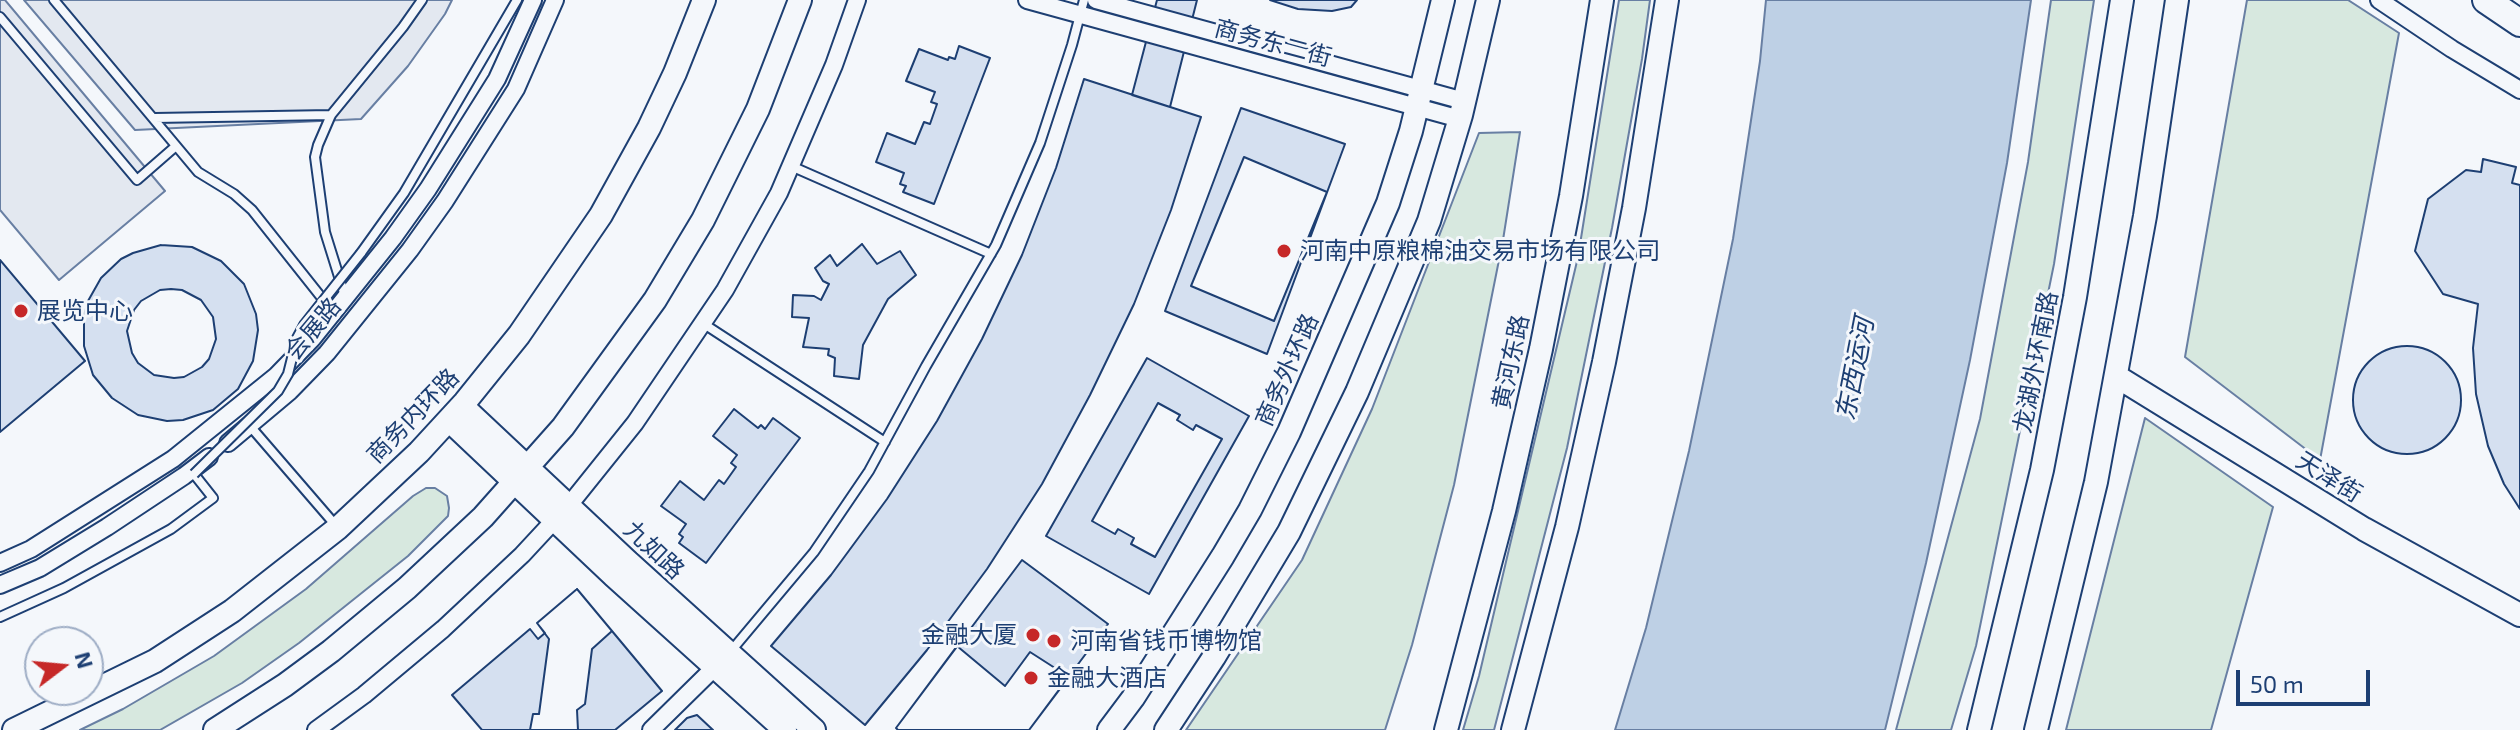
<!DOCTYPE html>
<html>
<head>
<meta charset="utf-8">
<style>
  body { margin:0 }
  #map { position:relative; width:2520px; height:730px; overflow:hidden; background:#f4f7fb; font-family:"Exo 2",sans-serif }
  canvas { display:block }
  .north { position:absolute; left:24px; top:626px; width:80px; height:80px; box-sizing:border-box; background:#f4f7fb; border:2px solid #9eadc5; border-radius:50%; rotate:74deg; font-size:22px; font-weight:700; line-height:32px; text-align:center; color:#1d3f73 }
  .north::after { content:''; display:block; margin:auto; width:28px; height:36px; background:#c62828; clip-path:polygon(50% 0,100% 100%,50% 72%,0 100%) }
  .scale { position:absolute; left:2236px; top:670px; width:134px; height:36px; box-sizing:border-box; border:4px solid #1d3f73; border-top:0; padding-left:10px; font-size:24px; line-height:28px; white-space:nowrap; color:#1d3f73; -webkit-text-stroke:6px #f4f7fb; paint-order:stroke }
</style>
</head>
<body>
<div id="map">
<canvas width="2520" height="730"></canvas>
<div class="north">N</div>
<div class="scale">50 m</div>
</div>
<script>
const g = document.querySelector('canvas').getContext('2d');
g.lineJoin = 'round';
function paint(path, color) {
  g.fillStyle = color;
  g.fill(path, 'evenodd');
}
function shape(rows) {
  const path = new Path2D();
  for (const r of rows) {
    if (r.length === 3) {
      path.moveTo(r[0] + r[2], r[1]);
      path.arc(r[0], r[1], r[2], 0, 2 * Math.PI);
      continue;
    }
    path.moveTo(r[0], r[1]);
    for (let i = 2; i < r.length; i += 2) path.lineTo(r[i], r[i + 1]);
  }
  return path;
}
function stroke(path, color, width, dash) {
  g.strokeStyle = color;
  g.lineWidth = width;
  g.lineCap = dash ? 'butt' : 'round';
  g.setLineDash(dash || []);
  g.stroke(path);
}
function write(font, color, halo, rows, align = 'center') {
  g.font = font + ' "Exo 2","Noto Sans SC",sans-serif';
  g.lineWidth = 6;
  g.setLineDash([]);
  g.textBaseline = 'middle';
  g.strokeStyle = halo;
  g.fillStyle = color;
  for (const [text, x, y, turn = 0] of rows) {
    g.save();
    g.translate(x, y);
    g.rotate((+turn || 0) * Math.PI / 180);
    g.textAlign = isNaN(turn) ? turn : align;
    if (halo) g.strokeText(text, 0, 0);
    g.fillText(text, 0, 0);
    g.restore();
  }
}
const green = shape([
  [1619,0,1650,0,1642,59,1612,228,1567,448,1494,730,1463,730,1479,676,1578,257,1619,0],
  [2051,0,2094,0,2054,264,1976,646,1951,730,1896,730,1980,419,2028,162,2051,0],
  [2247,0,2348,0,2399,33,2320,460,2185,357,2247,0],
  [1520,132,1503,240,1454,485,1412,645,1385,730,1186,730,1302,560,1372,409,1479,133,1520,132],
  [2145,418,2273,507,2211,730,2066,730,2145,418],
  [426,488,435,488,447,496,449,508,448,516,408,556,299,643,242,683,160,730,80,730,123,709,214,656,306,589,413,496,426,488]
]);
paint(green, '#d7e8df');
stroke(green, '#687fa3', 2);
const parking = shape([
  [0,0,5,0,165,191,59,280,0,210,0,0],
  [24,0,452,0,445,14,408,66,361,119,135,130,24,0]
]);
paint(parking, '#e3e8f0');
stroke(parking, '#687fa3', 2);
const water = shape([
  [1766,0,2031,0,2007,163,1970,360,1926,563,1885,730,1615,730,1646,628,1689,451,1733,239,1760,61,1766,0]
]);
paint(water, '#bed0e5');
stroke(water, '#687fa3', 2);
const building = shape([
  [1157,0,1197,0,1170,107,1132,95,1157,0],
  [1270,0,1357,0,1351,7,1332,11,1298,9,1270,0],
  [959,46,990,58,934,204,903,192,906,186,900,184,904,173,876,162,887,133,915,144,924,122,930,124,937,104,931,102,935,92,906,81,919,49,948,60,949,57,955,59,959,46],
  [1084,79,1201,117,1171,210,1134,304,1090,395,1042,484,987,569,927,650,865,725,771,646,831,575,887,499,937,421,982,339,1022,255,1056,168,1084,79],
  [1241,108,1345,144,1267,354,1165,311,1241,108],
  [1244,157,1327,192,1274,321,1191,286,1244,157],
  [2483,159,2516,167,2512,183,2520,185,2520,509,2504,484,2488,446,2476,394,2473,348,2478,304,2443,294,2415,251,2428,199,2466,170,2481,172,2483,159],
  [862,244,877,264,900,251,916,275,888,299,863,345,859,379,834,376,835,358,828,355,829,349,803,347,809,318,792,317,793,295,814,296,821,300,829,284,823,281,815,268,830,255,837,266,862,244],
  [161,245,192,247,221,261,244,284,256,314,258,330,253,361,238,389,213,410,183,420,167,421,138,415,112,398,93,375,84,346,84,315,88,301,101,278,121,259,133,253,161,245],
  [171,289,182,290,201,300,213,317,216,339,209,359,202,367,184,377,174,378,154,375,138,363,132,353,127,331,134,310,141,301,160,290,171,289],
  [0,260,85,361,0,432,0,260],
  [2407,400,54],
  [1147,358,1249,416,1149,594,1046,536,1147,358],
  [1158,403,1180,415,1177,420,1193,430,1196,425,1222,439,1155,557,1131,544,1134,538,1118,529,1115,534,1092,521,1158,403],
  [734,409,758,428,761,425,765,429,773,418,800,438,706,563,679,543,683,537,679,534,686,524,661,506,680,481,704,500,719,480,724,484,736,467,731,463,737,455,713,436,734,409],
  [1022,560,1108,624,1029,730,898,730,896,728,1022,560],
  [577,589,612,631,592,649,585,704,577,710,578,730,530,730,533,714,539,714,549,639,537,623,577,589],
  [577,589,662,691,615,730,482,730,452,695,530,629,538,639,545,633,537,623,577,589],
  [957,646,1005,686,1030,652,1069,677,1029,730,898,730,896,728,957,646],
  [697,715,713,730,675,730,687,718,697,715]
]);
paint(building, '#d5e0f0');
stroke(building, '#1d3f73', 2);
const lane = shape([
  [54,0,198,172,234,194,252,210,333,312],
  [0,17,137,180,176,146],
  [155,118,331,115],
  [791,166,991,254],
  [361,253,404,193,517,0],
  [345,296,325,232,315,157,318,145,331,115,403,27,422,0],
  [704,324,885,442],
  [250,426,338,528],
  [0,617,64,588,171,529,213,498,194,474],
  [731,651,814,552,869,471,926,366,996,245,1040,143,1072,45,1084,0]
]);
const street = shape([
  [1027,0,1460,119],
  [1096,0,1464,101],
  [2379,0,2452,49,2520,90],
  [228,443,290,391,327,353,410,250,445,201,516,89,555,0],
  [0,563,31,549,173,459,276,376,312,339,393,238,428,189,497,79,533,0],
  [0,585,40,568,107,527,184,476,209,457],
  [316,730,364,695,443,629,522,555,574,499,635,423,725,290,779,193,834,65,857,0],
  [651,730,715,667]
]);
const secondary = shape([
  [2116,376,2364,529,2520,615],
  [462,406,626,560,814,730],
  [449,420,613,575,785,730],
  [14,730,155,661,232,611,338,528,419,452,465,402,519,335,601,215,649,128,675,73,704,0],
  [215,730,285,685,331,651,407,588,483,517,563,427,655,300,703,220,758,109,800,0],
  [1109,730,1133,698,1223,556,1250,510,1289,432,1388,203,1411,131,1443,0],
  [1166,730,1214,657,1289,532,1357,392,1429,221,1461,115,1488,0],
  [1446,730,1504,511,1541,349,1571,196,1602,0],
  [1513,730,1567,527,1604,362,1634,208,1667,0],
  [1979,730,2042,470,2075,297,2122,0],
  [2036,730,2096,482,2145,216,2177,0]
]);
const primary = shape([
  [2486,0,2520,23]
]);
stroke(lane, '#1d3f73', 12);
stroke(street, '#1d3f73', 20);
stroke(secondary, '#1d3f73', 26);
stroke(primary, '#1d3f73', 30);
stroke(lane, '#f4f7fb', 8);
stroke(street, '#f4f7fb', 16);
stroke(secondary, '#f4f7fb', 22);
stroke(primary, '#f4f7fb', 26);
const laneBridge = shape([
  [194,474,278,391,288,374,297,338,304,325,361,253]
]);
stroke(laneBridge, '#1d3f73', 12, []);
stroke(laneBridge, '#f4f7fb', 8);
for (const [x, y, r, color] of [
  [1284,251,8,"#c62828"],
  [21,311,8,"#c62828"],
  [1033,635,8,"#c62828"],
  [1054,641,8,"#c62828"],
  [1031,678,8,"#c62828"]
]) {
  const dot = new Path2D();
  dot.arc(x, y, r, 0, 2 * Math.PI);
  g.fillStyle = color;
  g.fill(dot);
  stroke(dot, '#f4f7fb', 3);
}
write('24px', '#1d3f73', '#f4f7fb', [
  ["商务东二街",1273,43,15],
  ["会展路",313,329,-50],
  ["黄河东路",1511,362,-78],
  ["龙湖外环南路",2036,362,-79],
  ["商务外环路",1287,370,-66],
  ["商务内环路",413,416,-46],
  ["天泽街",2329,477,32],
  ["九如路",654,550,43]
]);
write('24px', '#1d3f73', '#f4f7fb', [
  ["河南中原粮棉油交易市场有限公司",1300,251],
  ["展览中心",37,311],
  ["金融大厦",1017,635,"right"],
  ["河南省钱币博物馆",1070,641],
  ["金融大酒店",1047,678]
], 'left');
write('italic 26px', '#1d3f73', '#f4f7fb', [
  ["东西运河",1855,369,-79]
]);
</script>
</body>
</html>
